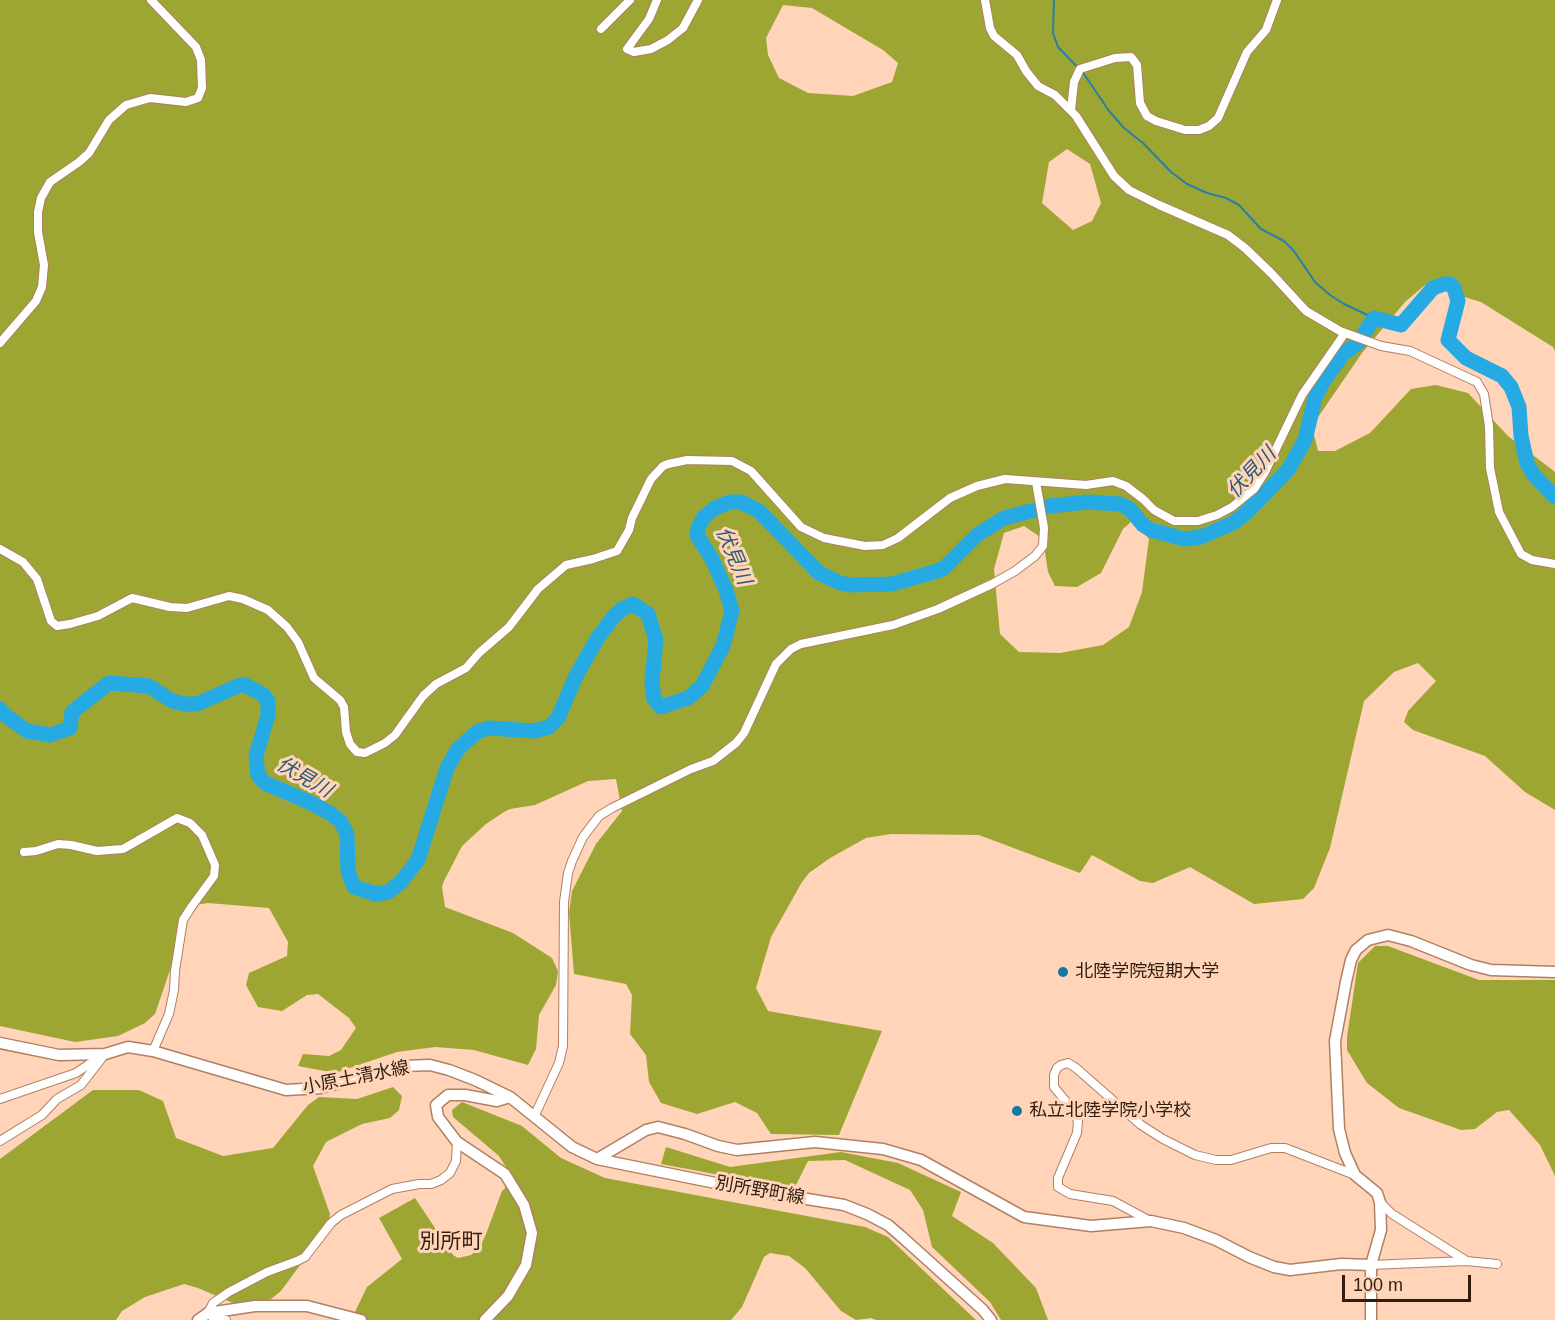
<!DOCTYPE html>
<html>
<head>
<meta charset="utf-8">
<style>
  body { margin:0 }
  #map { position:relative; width:1555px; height:1320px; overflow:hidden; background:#ffd4b9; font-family:Arial,sans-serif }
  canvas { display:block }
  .scale { position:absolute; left:1342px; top:1275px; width:129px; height:27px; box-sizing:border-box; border:3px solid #301d10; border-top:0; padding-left:8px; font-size:18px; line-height:21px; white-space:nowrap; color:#301d10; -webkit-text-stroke:4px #ffd4b9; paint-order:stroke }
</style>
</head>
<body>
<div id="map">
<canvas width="1555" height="1320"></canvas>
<div class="scale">100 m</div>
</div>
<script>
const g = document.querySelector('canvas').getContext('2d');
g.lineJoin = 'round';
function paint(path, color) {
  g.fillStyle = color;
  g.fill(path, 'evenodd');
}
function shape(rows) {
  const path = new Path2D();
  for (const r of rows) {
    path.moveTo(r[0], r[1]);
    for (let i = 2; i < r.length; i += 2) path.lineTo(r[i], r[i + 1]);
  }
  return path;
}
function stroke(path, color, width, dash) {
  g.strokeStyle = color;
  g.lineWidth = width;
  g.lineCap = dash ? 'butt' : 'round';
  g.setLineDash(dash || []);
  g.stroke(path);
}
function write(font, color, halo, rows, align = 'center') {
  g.font = font + ' Arial,"Noto Sans JP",sans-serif';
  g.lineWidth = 6;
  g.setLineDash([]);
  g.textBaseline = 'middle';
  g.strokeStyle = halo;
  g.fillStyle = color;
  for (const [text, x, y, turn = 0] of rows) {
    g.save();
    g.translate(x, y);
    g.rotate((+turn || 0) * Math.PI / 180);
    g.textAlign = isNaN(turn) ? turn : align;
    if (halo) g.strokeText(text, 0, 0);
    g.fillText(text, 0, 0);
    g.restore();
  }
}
paint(shape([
  [0,0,1555,0,1555,351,1553,347,1481,302,1425,285,1405,302,1362,353,1312,426,1318,451,1335,451,1370,433,1411,389,1436,385,1468,393,1508,436,1555,472,1555,810,1525,792,1485,756,1413,730,1404,722,1408,711,1436,681,1418,663,1394,672,1364,701,1330,848,1314,888,1303,899,1254,904,1190,867,1153,883,1140,881,1092,855,1080,873,979,835,891,834,866,838,830,858,809,873,802,882,771,937,756,988,768,1011,882,1031,839,1135,771,1134,757,1113,735,1102,697,1114,661,1103,649,1082,646,1055,630,1034,632,995,626,984,574,974,569,913,572,891,596,844,622,811,616,779,588,781,535,805,510,809,504,812,486,824,462,846,444,881,442,887,445,907,513,933,552,958,558,971,556,985,539,1015,536,1049,528,1065,474,1050,435,1047,397,1052,335,1073,298,1066,303,1054,329,1056,341,1050,356,1028,349,1018,318,994,307,995,282,1011,258,1007,246,985,249,973,287,956,288,942,269,908,208,903,195,905,180,926,172,964,155,1014,145,1023,118,1036,75,1042,0,1026],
  [783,5,812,8,883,50,898,63,892,82,853,96,808,93,779,78,768,55,766,38],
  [1067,149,1090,164,1101,203,1092,221,1073,230,1042,203,1049,162],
  [1133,520,1149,539,1142,592,1129,627,1103,645,1060,653,1019,652,1000,634,994,569,1004,533,1024,526,1043,539,1048,572,1055,586,1077,587,1101,573,1123,529],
  [1375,946,1388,946,1479,980,1555,980,1555,1176,1540,1145,1509,1110,1497,1112,1475,1129,1461,1130,1399,1108,1367,1083,1347,1050,1347,1037,1358,963],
  [393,1087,402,1096,399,1110,390,1118,362,1124,326,1142,313,1166,330,1214,328,1227,281,1291,271,1299,245,1305,233,1303,198,1288,184,1284,145,1297,122,1311,116,1320,0,1320,0,1159,93,1090,139,1090,163,1101,176,1138,223,1156,273,1148,308,1105,319,1097,357,1099],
  [462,1102,522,1126,561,1158,605,1178,865,1227,888,1237,976,1320,876,1320,871,1318,856,1320,841,1311,805,1268,789,1256,770,1253,764,1257,742,1307,731,1320,351,1320,367,1287,402,1259,379,1218,415,1198,453,1255,458,1258,471,1255,480,1247,486,1234,502,1191,506,1187,512,1185,513,1178,499,1156,453,1117,452,1110],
  [666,1147,730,1167,841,1152,898,1163,961,1192,952,1216,993,1243,1036,1288,1048,1320,1001,1320,990,1302,932,1247,923,1210,910,1190,845,1160,808,1161,794,1189,661,1164]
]), '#9da633');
stroke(shape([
  [1054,0,1053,33,1058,47,1084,74,1109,111,1124,128,1143,143,1171,172,1187,184,1207,193,1226,198,1239,205,1261,229,1284,241,1294,251,1315,282,1330,295,1344,304,1374,318]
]), '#2880a4', 2);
stroke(shape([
  [0,709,5,715,27,731,50,735,70,728,72,712,109,683,149,686,172,701,185,704,197,704,240,685,245,685,262,694,268,701,268,715,256,756,258,775,265,783,309,802,330,813,341,822,347,834,348,871,353,885,354,887,376,894,388,892,401,882,418,860,447,768,458,749,477,732,489,728,534,731,549,727,558,718,576,676,597,639,614,616,622,609,633,604,648,614,656,640,652,682,654,699,661,707,688,698,702,686,723,646,732,611,726,590,712,559,697,535,698,528,704,517,715,508,730,502,741,502,759,511,819,573,840,583,850,585,892,584,937,571,944,568,977,535,1004,518,1050,506,1087,502,1120,504,1130,509,1143,525,1151,530,1184,539,1201,537,1233,523,1245,514,1288,470,1305,440,1315,398,1323,382,1343,354,1358,343,1374,318,1401,325,1433,288,1444,284,1450,284,1454,288,1458,301,1448,340,1466,358,1502,376,1511,387,1519,407,1521,436,1527,463,1533,474,1555,497]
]), '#25aae3', 15);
const street = shape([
  [657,0,649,19,627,49,634,52,651,49,668,40,683,28,698,0],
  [985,0,990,28,994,36,1017,55,1026,71,1038,86,1055,95,1076,116,1114,176,1129,190,1159,205,1228,235,1245,248,1271,273,1306,311,1340,331,1381,346,1410,351,1477,382,1484,394,1489,426,1490,468,1499,512,1521,554,1532,560,1555,564],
  [601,29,630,0],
  [1071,110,1074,82,1080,69,1115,58,1131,57,1137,65,1140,103,1147,116,1156,121,1185,130,1199,130,1209,126,1218,118,1247,52,1266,30,1277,0],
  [0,343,36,301,42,287,44,265,38,232,38,212,41,198,50,182,79,162,89,153,109,120,126,105,150,98,186,102,198,98,202,88,201,60,196,47,151,0],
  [0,549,23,562,37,579,51,621,57,626,70,624,98,616,132,598,170,607,187,608,229,596,243,599,268,610,287,627,298,642,314,678,340,700,344,707,346,732,350,744,357,752,365,753,385,743,395,735,423,696,436,684,466,668,479,653,509,627,538,589,566,565,593,559,617,551,629,530,632,518,651,479,663,466,668,464,687,460,732,461,751,471,801,527,824,538,865,546,883,545,898,538,950,498,977,486,1005,479,1086,485,1113,481,1126,486,1143,499,1154,510,1174,521,1198,521,1217,515,1232,507,1254,489,1265,472,1302,395,1345,333],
  [24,852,36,851,58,844,71,845,97,851,123,849,177,818,190,823,202,835,215,865,214,876,192,906,183,920,175,971,174,990,169,1014,153,1051],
  [0,1099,76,1073,98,1058],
  [534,1117,559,1063,563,1046,564,902,568,873,572,861,583,837,599,816,612,808,691,769,713,761,736,743,744,733,776,664,791,649,801,644,893,625,938,609,992,584,1015,571,1035,556,1043,546,1044,528,1036,482],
  [0,1141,42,1115,57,1099,81,1085,105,1054],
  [1380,1202,1392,1214,1465,1260],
  [1150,1221,1113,1201,1070,1194,1058,1187,1058,1178,1077,1133,1078,1121,1073,1110,1054,1087,1054,1075,1057,1068,1061,1065,1068,1063,1076,1068,1141,1125,1163,1139,1195,1155,1216,1160,1231,1160,1271,1148,1285,1148,1355,1175],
  [1371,1265,1466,1261,1497,1264],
  [226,1320,212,1317,208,1313,213,1303,229,1292,267,1272,297,1261,305,1257,331,1223,341,1215,392,1189,419,1184,431,1184,441,1180,450,1173,456,1161,457,1142]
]);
const secondary = shape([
  [0,1043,59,1055,105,1054,128,1047,153,1051,286,1090,321,1088,404,1066,430,1065,449,1070,475,1080,510,1097,572,1147,597,1159,745,1189,844,1205,867,1214,888,1225,902,1237,983,1310,991,1320],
  [597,1159,646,1130,658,1127,685,1134,718,1146,737,1150,815,1142,883,1149,921,1160,1024,1217,1091,1226,1151,1221,1184,1228,1216,1240,1249,1257,1274,1267,1290,1270,1341,1264,1371,1265],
  [198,1320,208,1313,255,1306,307,1306,361,1320],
  [485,1320,508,1296,526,1265,532,1233,524,1205,505,1174,457,1142,438,1117,436,1105,448,1095,465,1095,497,1101,510,1097],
  [1371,1320,1371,1265,1381,1230,1380,1202,1377,1193,1355,1175,1345,1153,1339,1129,1335,1041,1346,982,1351,960,1356,950,1368,940,1388,935,1411,941,1471,965,1491,970,1555,972]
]);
stroke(street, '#b18061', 10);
stroke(secondary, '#b18061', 13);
stroke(street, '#fff', 8);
stroke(secondary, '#fff', 10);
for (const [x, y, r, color] of [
  [1063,972,6,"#1379a4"],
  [1017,1111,6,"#1379a4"]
]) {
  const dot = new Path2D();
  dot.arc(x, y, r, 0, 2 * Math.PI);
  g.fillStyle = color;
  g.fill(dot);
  stroke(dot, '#ffd4b9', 2);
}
write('18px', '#301d10', '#ffd4b9', [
  ["北陸学院短期大学",1075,972],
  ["私立北陸学院小学校",1029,1111]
], 'left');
write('18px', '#301d10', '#ffd4b9', [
  ["小原土清水線",356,1078,-11],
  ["別所野町線",760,1191,10]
]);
write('italic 20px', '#2b5b74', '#ffd4b9', [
  ["伏見川",1252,473,-47],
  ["伏見川",733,556,67],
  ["伏見川",304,778,30]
]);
write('21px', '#301d10', '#ffd4b9', [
  ["別所町",451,1242]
]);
</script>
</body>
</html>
